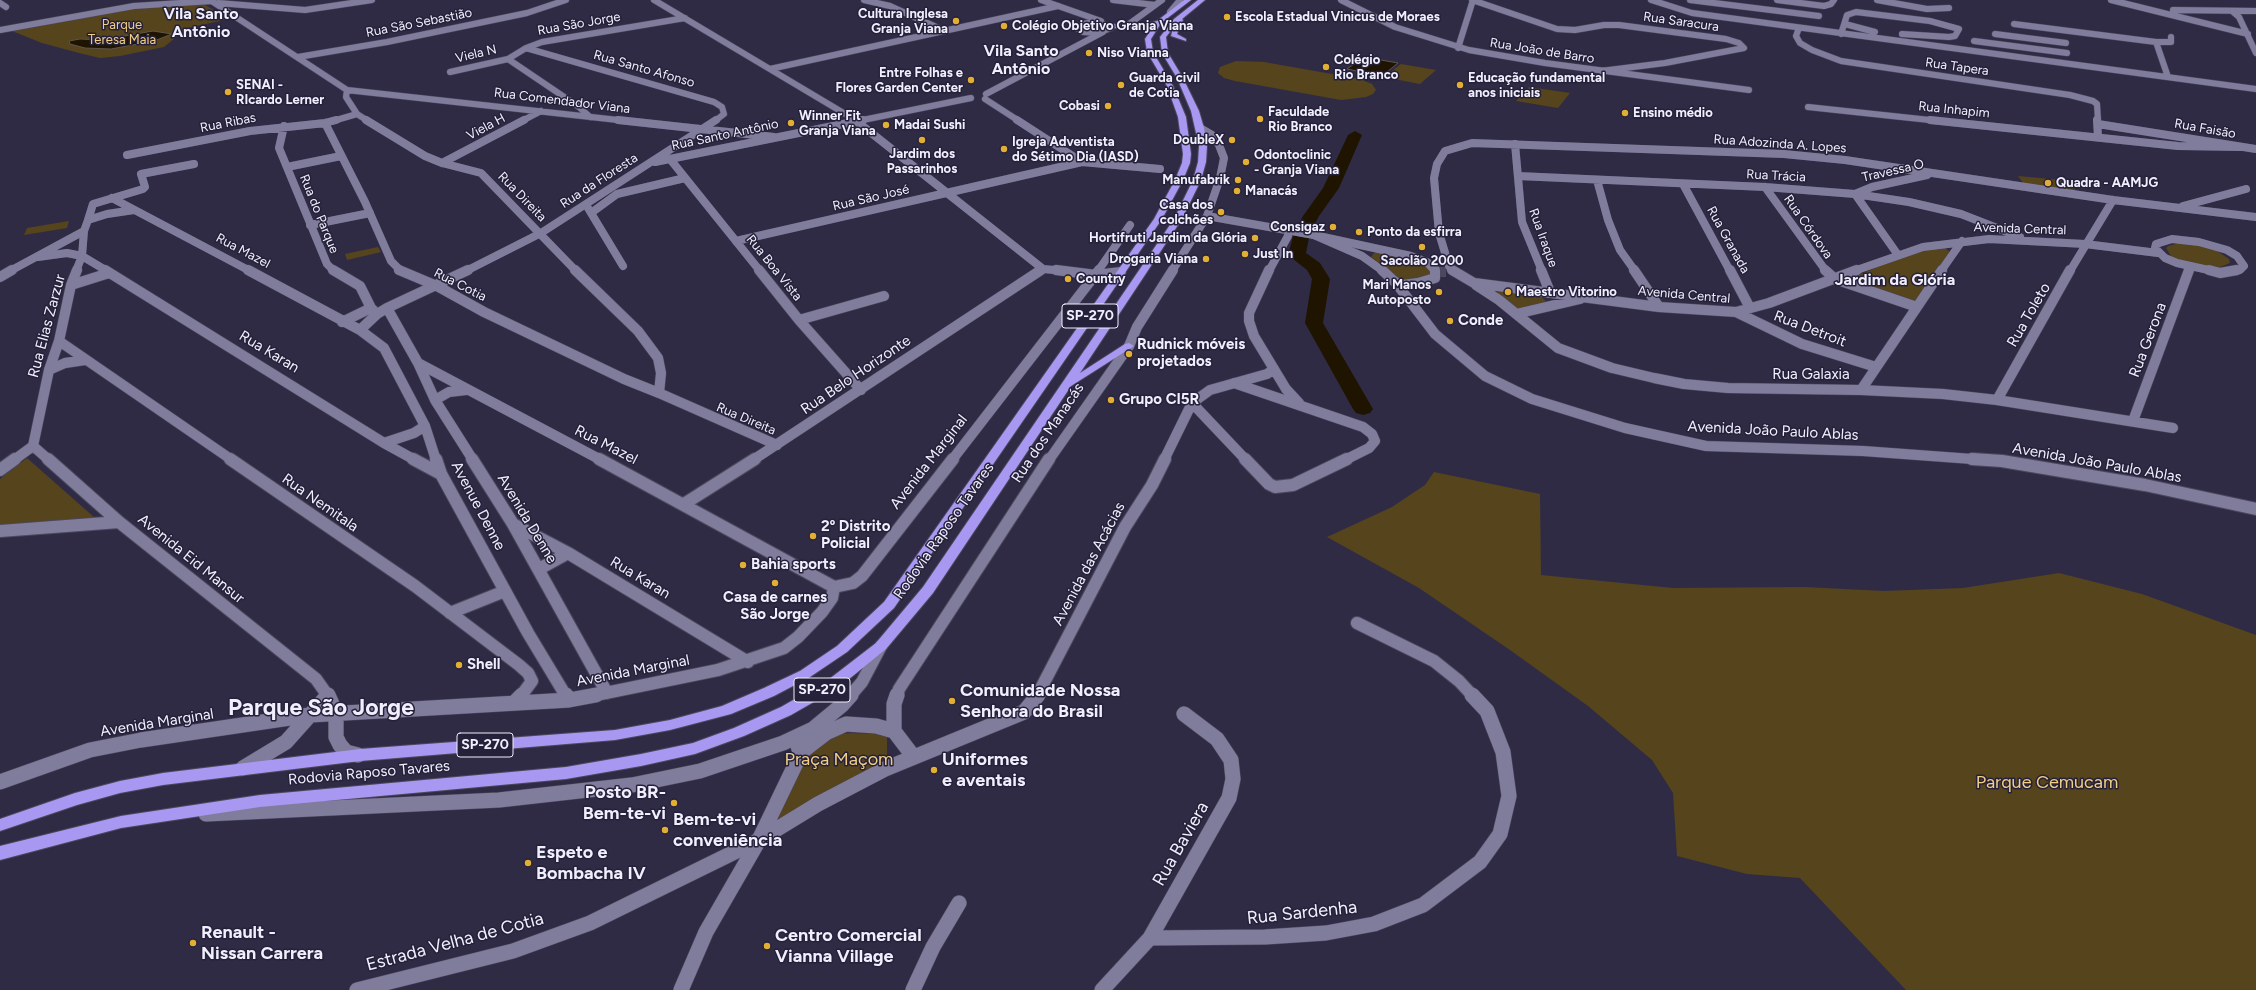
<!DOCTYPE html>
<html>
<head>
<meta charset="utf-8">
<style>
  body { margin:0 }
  canvas { display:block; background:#2f2b45 }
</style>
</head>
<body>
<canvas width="2256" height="990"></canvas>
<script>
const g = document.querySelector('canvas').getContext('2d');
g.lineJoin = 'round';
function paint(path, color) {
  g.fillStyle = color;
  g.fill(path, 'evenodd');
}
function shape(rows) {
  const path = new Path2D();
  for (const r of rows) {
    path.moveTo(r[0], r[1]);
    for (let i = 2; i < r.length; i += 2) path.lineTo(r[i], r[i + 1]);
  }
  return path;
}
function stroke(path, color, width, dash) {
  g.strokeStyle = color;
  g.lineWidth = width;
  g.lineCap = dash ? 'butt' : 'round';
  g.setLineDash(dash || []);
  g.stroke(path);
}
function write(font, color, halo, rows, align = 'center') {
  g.font = font + ' Figtree,sans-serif';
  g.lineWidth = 3;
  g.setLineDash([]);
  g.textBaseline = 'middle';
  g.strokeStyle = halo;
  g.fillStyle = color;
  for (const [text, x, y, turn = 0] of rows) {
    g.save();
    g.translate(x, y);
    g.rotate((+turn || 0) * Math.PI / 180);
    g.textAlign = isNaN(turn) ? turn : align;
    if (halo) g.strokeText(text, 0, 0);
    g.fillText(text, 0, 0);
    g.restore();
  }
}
paint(shape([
  [202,3,229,19,187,28,164,47,120,56,100,58,79,53,42,43,7,29,158,5],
  [1236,61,1264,62,1360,79,1372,84,1376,90,1373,94,1366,97,1341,100,1235,81,1224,78,1218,73,1220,67],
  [1401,64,1436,70,1420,84,1384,77],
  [1529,87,1570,93,1558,108,1516,101],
  [2018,176,2073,181,2075,191,2024,184],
  [69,221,67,228,24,235,27,228],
  [2180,243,2198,245,2217,251,2229,259,2230,263,2220,267,2211,267,2179,260,2171,256,2166,248,2168,246],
  [378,247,381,252,347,260,345,254],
  [1936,247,1945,248,1950,252,1916,302,1849,279,1903,256],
  [1383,251,1392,252,1426,265,1433,273,1427,277,1406,281,1400,279,1371,257,1374,253],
  [1499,291,1522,292,1541,297,1546,301,1541,306,1519,310,1496,294],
  [27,458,95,518,0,525,0,479],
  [1434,472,1540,494,1541,575,1673,588,1805,587,1884,591,1963,588,2059,573,2142,594,2256,635,2256,990,1906,990,1800,878,1747,874,1677,856,1673,793,1652,760,1588,706,1510,650,1419,588,1327,537,1392,507,1425,485],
  [851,733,876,734,887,737,887,755,878,766,779,826,777,811,811,752,829,735]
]), '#55441c');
const water = shape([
  [153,31,172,34,154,41,111,49,85,48,70,44,69,41,80,39,102,40,153,31],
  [1364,57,1398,63,1382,76,1347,69,1364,57]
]);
paint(water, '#1e1400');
stroke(water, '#5d564c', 1);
paint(shape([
  [1355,131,1362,135,1339,188,1319,216,1310,233,1306,253,1320,263,1330,279,1323,323,1373,409,1370,413,1363,415,1356,413,1353,409,1305,323,1312,279,1307,270,1288,255,1294,233,1303,216,1323,188,1348,135,1355,131]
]), '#1e1400');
stroke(shape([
  [1438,272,1446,272]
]), '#4c4861', 10, [10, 4.5]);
const minorFar4 = shape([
  [210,0,347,90,346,97,357,114,368,121],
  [654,0,857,121],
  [864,0,890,6,945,31],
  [1113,0,1155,5],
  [1341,0,1395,27,1469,50,1545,63,1749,90],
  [1472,0,1557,29,1575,30,1604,25,1619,25,1726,39,1739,43,1744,48,1665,63,1601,71],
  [1651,0,1692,13,2256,89],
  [1690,0,1819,16],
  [1777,0,1824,6,1831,4,1834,0],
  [1877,0,1927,9,1949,8],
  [2111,0,2248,34],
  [0,3,6,7],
  [218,3,305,10,372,0],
  [2173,10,2256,11],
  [2232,11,2239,17,2256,53],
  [1170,12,1180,0],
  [1845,24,1875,32],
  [2014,24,2156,42,2168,77],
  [1125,27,1162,0],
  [1799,28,1796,36,1800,43,1812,50,1841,61,2070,95,2093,101,2097,104,2098,121],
  [0,30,134,6,212,1],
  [1841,34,1847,15,1856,12,1930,21,1959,29,1955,36,1949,37,1902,34],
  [1995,34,2066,43],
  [1974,41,2067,53],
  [2156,42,2171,42,2171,37],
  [526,48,714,102,722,107,724,114,715,121],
  [1458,48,1473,0],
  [298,57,387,42,527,13,566,0],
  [770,69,1058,6],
  [450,72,508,59],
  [347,90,627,121],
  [986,94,1103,32],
  [985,99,1019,121],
  [1808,107,1939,121],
  [590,117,579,107,508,59,526,48,542,42,685,18],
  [333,121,357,114],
  [522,121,541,111],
  [858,121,971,98]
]);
const minorFar3 = shape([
  [366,120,425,156,442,163,481,173,576,271],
  [618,120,774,137],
  [855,120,1043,269,1065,271],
  [1017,120,1082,162,1160,169],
  [1930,120,2178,146,2240,147],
  [2097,120,2098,137],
  [325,123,365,202,391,261,401,271],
  [2098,124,2256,149],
  [284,126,279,148,327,264,334,271],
  [1515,144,1522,222,1542,271],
  [127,155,250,131,325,123,336,120],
  [670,159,760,271],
  [655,162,863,120],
  [442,163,524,120],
  [287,167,341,156],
  [1518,176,1765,187,1855,194,1909,202,1961,214,2020,237],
  [1597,180,1608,220,1620,250,1635,271],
  [1683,184,1730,271],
  [1765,187,1826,271],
  [112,198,250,271],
  [2183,206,2246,189],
  [588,208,623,266],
  [591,213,617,194,685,178],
  [88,220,93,204,143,189,145,187,141,174,194,164],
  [310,225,370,213],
  [1314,235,1411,256,1427,262,1435,271],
  [736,241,1082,162],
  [1898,255,1855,194,1872,187,1927,175],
  [38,257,67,253,82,256,107,271],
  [10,271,84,231],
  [76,271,82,256,84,231,88,220,107,214,134,210],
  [466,271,541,233,716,120],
  [1039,271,1043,269],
  [1098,271,1130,225],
  [1269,271,1288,236,1288,230],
  [1453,271,1449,266,1439,233,1434,178,1437,164,1445,151,1472,143,1784,154,1845,160,2113,200,2256,217],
  [1854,271,1923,247,1989,239,2085,244,2158,253],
  [1941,271,1962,241],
  [2070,271,2113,200],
  [2189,271,2190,268],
  [2213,271,2177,263,2165,258,2155,248,2156,244,2172,239,2199,242,2227,250,2237,256,2244,266,2240,270,2230,271]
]);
const minorFar2 = shape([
  [105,270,384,443,415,460],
  [248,270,360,330,384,348,425,426,436,460],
  [333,270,360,286,371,308,377,314],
  [399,270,437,286,484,312,624,379,659,393],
  [575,270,638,331,658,358,661,373,659,393,777,445],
  [759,270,799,320,861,390],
  [1056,270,1096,275,1121,272],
  [1269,270,1249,313,1249,321,1254,336,1286,389,1299,403],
  [1452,270,1474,283,1659,307,1736,312,1769,303,1857,270],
  [1541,270,1550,292],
  [1634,270,1659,307],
  [1730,270,1750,308],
  [1825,270,1835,279,1917,307],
  [2209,270,2220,273,2237,270],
  [0,277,12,270],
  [1395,282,1403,285,1418,283,1435,278,1435,270],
  [71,285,109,273],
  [1476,285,1499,300,1558,348,1612,368,1654,378,1684,384,1728,388,1861,390,1943,394,1997,400,2173,428],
  [387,308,418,363,435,400,473,460],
  [1736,312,1802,344,1876,367],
  [1516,314,1580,299],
  [799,320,884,296],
  [342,322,371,308],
  [360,330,377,314,387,308,468,270],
  [59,341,232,460],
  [418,363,601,460],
  [49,370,65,363,85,360],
  [1234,383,1363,427,1372,434,1375,441,1369,448,1345,460],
  [1861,390,1942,270],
  [435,400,449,392,466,390],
  [1997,400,2070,270],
  [1192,403,1246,460],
  [2133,421,2189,270],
  [384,443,414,433,425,426],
  [33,446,49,460],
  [14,460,33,446,49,370,59,341,71,285,77,270],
  [753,460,1041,270],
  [952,460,1099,270],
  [1049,460,1129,346],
  [1164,460,1192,403,1210,390,1267,374,1274,369]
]);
const minorFar1 = shape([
  [48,459,119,522,316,679,328,696],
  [230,459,415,586,519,665,528,673,532,681,521,696],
  [413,459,441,474],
  [436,459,441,474,528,633,566,696],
  [472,459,513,524,607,693],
  [599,459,834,587],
  [1245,459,1269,484,1275,487,1293,485,1347,459],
  [0,470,15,459],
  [684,504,755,459],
  [513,524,568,553,748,662],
  [0,531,119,522],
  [539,569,568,553],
  [834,587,853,583,862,576,953,459],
  [450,613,505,591],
  [1357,623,1434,661,1459,681,1473,696],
  [591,696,718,670,784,648,798,637,822,612,832,598,834,587],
  [850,696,862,682,881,646],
  [897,696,899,689,1049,459],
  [1037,696,1125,527,1152,485,1165,459]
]);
const minor = shape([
  [328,695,336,713,336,737,340,745,346,752,358,755],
  [566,695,569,700],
  [897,695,894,704,894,731,913,756],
  [514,703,522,695],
  [800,753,826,733,846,724,876,726,894,731],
  [243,768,286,742,328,695],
  [0,782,90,750,141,740,310,715,569,700,596,695],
  [206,814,499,800,632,785,700,771,783,743,813,729,842,705,851,695],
  [759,840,818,804,885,769,1024,712,1038,695],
  [1150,938,1265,937,1326,933,1374,924,1423,905,1480,862,1500,834,1509,796,1503,752,1487,711,1472,695],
  [681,990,706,932,759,840,798,759,800,753,796,738],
  [913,990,933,947,959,903],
  [1102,990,1150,938,1229,798,1233,779,1231,760,1217,739,1184,714]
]);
const tertiaryFar3 = shape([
  [1207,216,1314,235,1362,256,1383,271],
  [1172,271,1207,216,1220,178,1224,158,1219,145,1212,135,1200,128]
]);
const tertiaryFar2 = shape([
  [1382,270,1396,283,1435,334,1485,376,1532,399,1625,428,1706,446,1863,451,1986,460],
  [1129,346,1137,327,1173,270]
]);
const tertiaryFar1 = shape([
  [1972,459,2002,461,2145,485,2256,509]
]);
const tertiary = shape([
  [357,990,513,951,590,923,759,840]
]);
const secondary = shape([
  [1041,0,1101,21],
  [1087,23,1102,23,1111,28,1098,33,1083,32,1078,29,1079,26,1087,23]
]);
const motorway = shape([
  [1184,0,1191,0,1161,23,1151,39,1153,52,1173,86,1186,117,1191,154,1190,163,1183,180,1162,219,894,608,847,652,810,677,774,696,731,714,670,730,615,740,360,761,163,785,120,793,77,805,0,831,0,819,75,793,120,781,163,773,360,749,615,730,670,720,722,706,764,688,800,671,837,646,884,602,1154,219,1175,180,1182,163,1183,154,1178,117,1167,86,1147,52,1145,39,1154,25,1141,29,1110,28,1107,26,1110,24,1141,25,1157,21,1184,0],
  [1198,0,1205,0,1182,19,1183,20,1177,34,1186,39,1186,41,1171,36,1173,28,1166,37,1168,53,1183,78,1199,111,1204,128,1207,146,1206,162,1201,180,1182,219,1080,373,1125,344,1129,343,1134,346,1071,386,933,593,886,649,838,688,791,715,744,736,695,754,641,766,566,779,260,807,121,828,0,860,0,846,121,816,260,795,566,767,641,754,693,743,734,728,781,707,828,680,876,643,923,587,1174,219,1193,180,1198,162,1199,146,1191,111,1177,78,1162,53,1160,37,1174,19,1198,0]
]);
stroke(minorFar4, '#4c485d', 7);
stroke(minorFar3, '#4c485d', 8);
stroke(minorFar2, '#4c485d', 11);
stroke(minorFar1, '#4c485d', 14);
stroke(minor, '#4c485d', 16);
stroke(tertiaryFar3, '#4c485d', 8);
stroke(tertiaryFar2, '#4c485d', 11);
stroke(tertiaryFar1, '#4c485d', 14);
stroke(tertiary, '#4c485d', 16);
stroke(secondary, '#4c485d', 7);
stroke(motorway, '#4c485d', 2);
stroke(minorFar4, '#807c9b', 6);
stroke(minorFar3, '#807c9b', 8);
stroke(minorFar2, '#807c9b', 10);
stroke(minorFar1, '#807c9b', 12);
stroke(minor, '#807c9b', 15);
stroke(tertiaryFar3, '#807c9b', 8);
stroke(tertiaryFar2, '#807c9b', 10);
stroke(tertiaryFar1, '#807c9b', 12);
stroke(tertiary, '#807c9b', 15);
stroke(secondary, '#807c9b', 6);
paint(motorway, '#a898f1');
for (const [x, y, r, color] of [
  [1227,17,4,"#e1af34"],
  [956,21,4,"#e1af34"],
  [1004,26,4,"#e1af34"],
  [1089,53,4,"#e1af34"],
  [1326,67,4,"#e1af34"],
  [971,80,4,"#e1af34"],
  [1121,85,4,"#e1af34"],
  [1460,85,4,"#e1af34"],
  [228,92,4,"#e1af34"],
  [1108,106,4,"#e1af34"],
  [1625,113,4,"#e1af34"],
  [1260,119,4,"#e1af34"],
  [791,123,4,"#e1af34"],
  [886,125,4,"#e1af34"],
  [922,140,4,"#e1af34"],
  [1232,140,4,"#e1af34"],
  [1004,149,4,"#e1af34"],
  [1246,162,4,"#e1af34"],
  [1238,180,4,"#e1af34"],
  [2048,183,4,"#e1af34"],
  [1237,191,4,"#e1af34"],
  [1221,212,4,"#e1af34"],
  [1333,227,4,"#e1af34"],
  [1359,232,4,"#e1af34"],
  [1255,238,4,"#e1af34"],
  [1422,247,4,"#e1af34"],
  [1245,254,4,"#e1af34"],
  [1206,259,4,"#e1af34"],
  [1068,279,4,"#e1af34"],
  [1439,292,4,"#e1af34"],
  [1508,292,4,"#e1af34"],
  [1450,321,4,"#e1af34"],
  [1129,354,4,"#e1af34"],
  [1111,400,4,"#e1af34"],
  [813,536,4,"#e1af34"],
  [743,565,4,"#e1af34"],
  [775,583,4,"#e1af34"],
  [459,665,4,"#e1af34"],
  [952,701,4,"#e1af34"],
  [934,770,4,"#e1af34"],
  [674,803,4,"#e1af34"],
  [665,830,4,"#e1af34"],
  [528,863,4,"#e1af34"],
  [193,943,4,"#e1af34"],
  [767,946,4,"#e1af34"]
]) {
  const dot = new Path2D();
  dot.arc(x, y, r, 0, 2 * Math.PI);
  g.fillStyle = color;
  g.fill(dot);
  stroke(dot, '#26213a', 1.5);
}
write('bold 13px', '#f0effd', '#26213a', [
  ["Cultura Inglesa",948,14,"right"],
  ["Granja Viana",948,29,"right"],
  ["Escola Estadual Vinicus de Moraes",1235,17],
  ["Colégio Objetivo Granja Viana",1012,26],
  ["Niso Vianna",1097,53],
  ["Colégio",1334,60],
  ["Rio Branco",1334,75],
  ["Entre Folhas e",963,73,"right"],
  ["Flores Garden Center",963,88,"right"],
  ["Guarda civil",1129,78],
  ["de Cotia",1129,93],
  ["Educação fundamental",1468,78],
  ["anos iniciais",1468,93],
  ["SENAI -",236,85],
  ["RIcardo Lerner",236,100],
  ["Cobasi",1100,106,"right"],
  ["Faculdade",1268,112],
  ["Rio Branco",1268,127],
  ["Ensino médio",1633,113],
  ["Winner Fit",799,116],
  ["Granja Viana",799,131],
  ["Madai Sushi",894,125],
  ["DoubleX",1224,140,"right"],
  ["Igreja Adventista",1012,142],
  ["do Sétimo Dia (IASD)",1012,157],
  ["Jardim dos",922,154,"center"],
  ["Passarinhos",922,169,"center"],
  ["Odontoclinic",1254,155],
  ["- Granja Viana",1254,170],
  ["Manufabrik",1230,180,"right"],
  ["Quadra - AAMJG",2056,183],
  ["Manacás",1245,191],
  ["Casa dos",1213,205,"right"],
  ["colchões",1213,220,"right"],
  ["Consigaz",1325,227,"right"],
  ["Ponto da esfirra",1367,232],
  ["Hortifruti Jardim da Glória",1247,238,"right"],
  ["Just In",1253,254],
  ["Drogaria Viana",1198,259,"right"],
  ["Sacolão 2000",1422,261,"center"],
  ["Country",1076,279],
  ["Mari Manos",1431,285,"right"],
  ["Autoposto",1431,300,"right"],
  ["Maestro Vitorino",1516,292]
], 'left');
write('13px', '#f0effd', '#26213a', [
  ["Rua Saracura",1681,22,8],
  ["Rua São Sebastião",419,23,-11],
  ["Rua São Jorge",579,24,-10],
  ["Rua João de Barro",1542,51,9],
  ["Viela N",476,54,-13],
  ["Rua Tapera",1957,67,8],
  ["Rua Santo Afonso",644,69,16],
  ["Rua Comendador Viana",562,101,7],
  ["Rua Inhapim",1954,110,6],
  ["Rua Ribas",228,123,-11],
  ["Viela H",486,127,-28],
  ["Rua Faisão",2205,129,10],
  ["Rua Santo Antônio",725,135,-12],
  ["Rua Adozinda A. Lopes",1780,144,4],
  ["Travessa O",1893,171,-13],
  ["Rua Trácia",1776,176,3],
  ["Rua da Floresta",599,181,-33],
  ["Rua Direita",522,197,46],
  ["Rua São José",871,198,-13],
  ["Rua do Parque",319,214,68],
  ["Rua Córdova",1808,227,55],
  ["Avenida Central",2020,229,2],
  ["Rua Iraque",1543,238,70],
  ["Rua Granada",1728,240,61],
  ["Rua Mazel",243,251,28],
  ["Rua Boa Vista",774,268,51],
  ["Rua Cotia",460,285,27],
  ["Avenida Central",1684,295,5],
  ["Rua Direita",746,419,23]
]);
write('13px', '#f0ce86', '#26213a', [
  ["Parque",122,25],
  ["Teresa Maia",122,40]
]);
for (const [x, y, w] of [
  [1090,316,56],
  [822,690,56],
  [485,745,56]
]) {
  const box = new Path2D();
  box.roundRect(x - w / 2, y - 12, w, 24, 3);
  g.fillStyle = '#26213a';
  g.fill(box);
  stroke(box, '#f0effd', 1);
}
write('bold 14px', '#f0effd', null, [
  ["SP-270",1090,316],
  ["SP-270",822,690],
  ["SP-270",485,745]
]);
write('15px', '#f0effd', '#26213a', [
  ["Rua Toleto",2029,315,-60],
  ["Rua Elias Zarzur",47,326,-75],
  ["Rua Detroit",1810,329,21],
  ["Rua Gerona",2148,340,-69],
  ["Rua Karan",269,352,31],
  ["Rua Belo Horizonte",856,375,-34],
  ["Rua Galaxia",1811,375],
  ["Avenida João Paulo Ablas",1773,431,3],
  ["Rua dos Manacás",1048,433,-56],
  ["Rua Mazel",606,445,27],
  ["Avenida Marginal",929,462,-52],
  ["Avenida João Paulo Ablas",2097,463,10],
  ["Rua Nemitala",320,503,35],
  ["Avenue Denne",478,506,62],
  ["Avenida Denne",527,519,59],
  ["Rodovia Raposo Tavares",944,531,-55],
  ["Avenida Eid Mansur",191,559,39],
  ["Avenida das Acácias",1089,564,-62],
  ["Rua Karan",640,578,31],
  ["Avenida Marginal",633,671,-11],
  ["Avenida Marginal",157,723,-9],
  ["Rodovia Raposo Tavares",369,773,-5]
]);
write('bold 15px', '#f0effd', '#26213a', [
  ["Conde",1458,321],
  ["Rudnick móveis",1137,345],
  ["projetados",1137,362],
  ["Grupo CI5R",1119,400],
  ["2º Distrito",821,527],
  ["Policial",821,544],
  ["Bahia sports",751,565],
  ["Casa de carnes",775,598,"center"],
  ["São Jorge",775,615,"center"],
  ["Shell",467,665]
], 'left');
write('bold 16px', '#f0effd', '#26213a', [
  ["Vila Santo",201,14],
  ["Antônio",201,32],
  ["Vila Santo",1021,51],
  ["Antônio",1021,69],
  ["Jardim da Glória",1895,280]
]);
write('bold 18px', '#f0effd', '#26213a', [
  ["Comunidade Nossa",960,691],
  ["Senhora do Brasil",960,712],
  ["Uniformes",942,760],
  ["e aventais",942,781],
  ["Posto BR-",666,793,"right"],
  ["Bem-te-vi",666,814,"right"],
  ["Bem-te-vi",673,820],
  ["conveniência",673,841],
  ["Espeto e",536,853],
  ["Bombacha IV",536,874],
  ["Renault -",201,933],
  ["Nissan Carrera",201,954],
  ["Centro Comercial",775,936],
  ["Vianna Village",775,957]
], 'left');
write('18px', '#f0ce86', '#26213a', [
  ["Praça Maçom",839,760],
  ["Parque Cemucam",2047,783]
]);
write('18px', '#f0effd', '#26213a', [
  ["Rua Baviera",1181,844,-60],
  ["Rua Sardenha",1302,913,-6],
  ["Estrada Velha de Cotia",455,942,-15]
]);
write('bold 23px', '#f0effd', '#26213a', [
  ["Parque São Jorge",321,708]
]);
</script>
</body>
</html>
